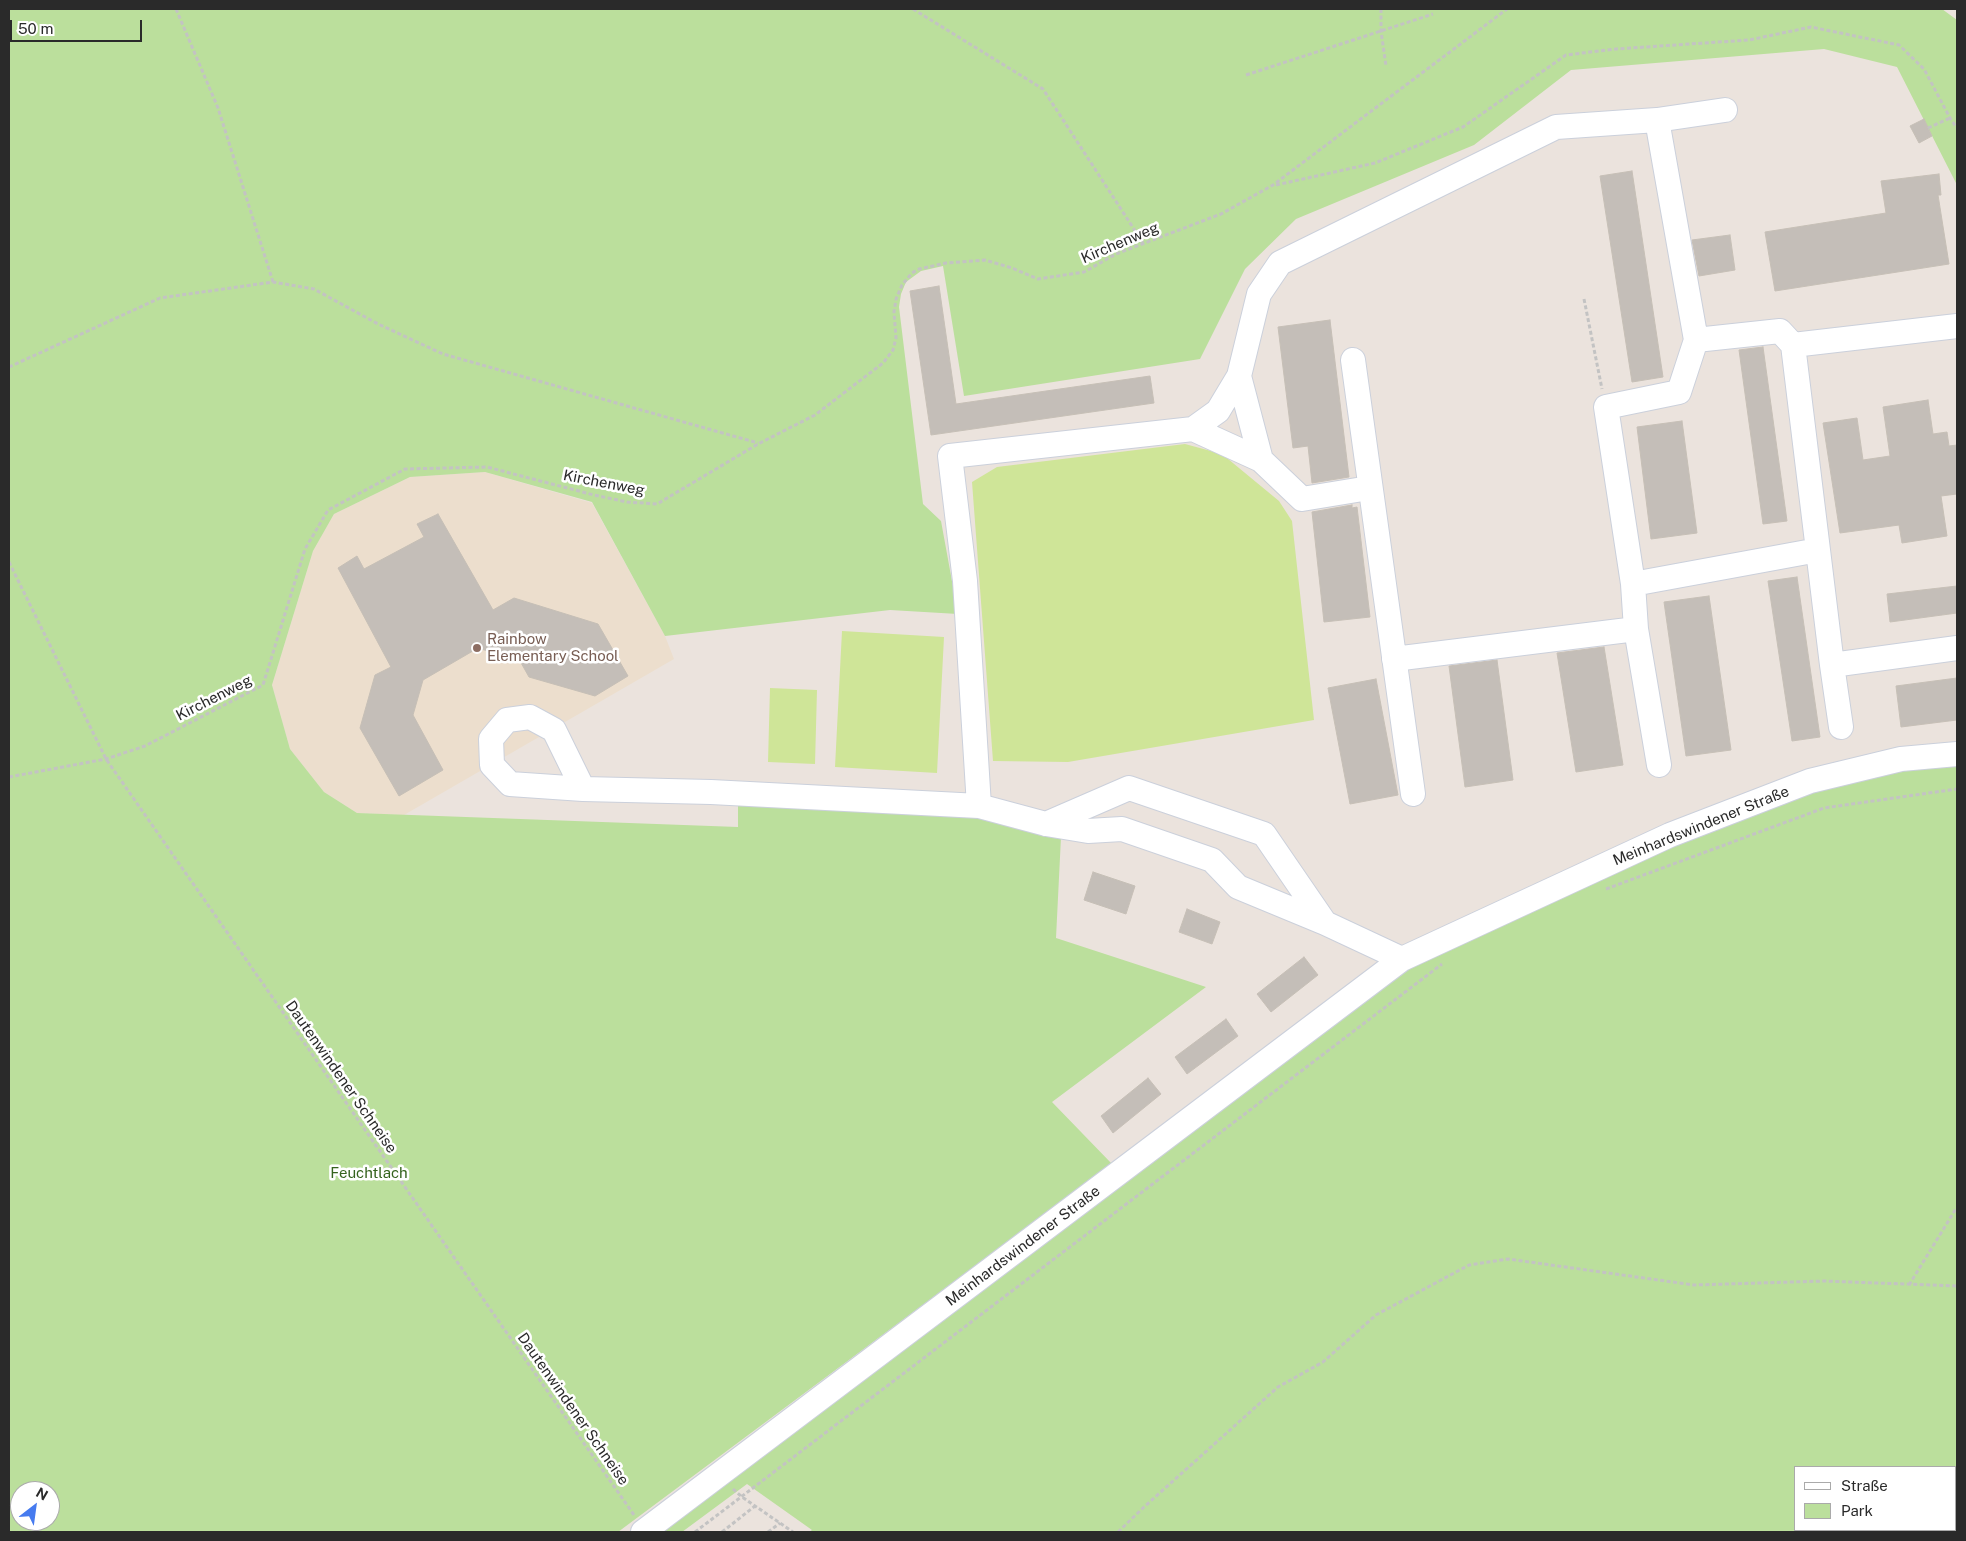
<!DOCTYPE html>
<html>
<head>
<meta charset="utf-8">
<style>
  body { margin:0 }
  #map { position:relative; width:1966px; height:1541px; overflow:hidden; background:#ebe3dd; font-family:"Public Sans",sans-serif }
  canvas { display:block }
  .frame { position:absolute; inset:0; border:10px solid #2a2a2a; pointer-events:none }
  .legend { position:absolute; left:1794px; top:1466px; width:162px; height:65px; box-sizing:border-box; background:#fff; border:1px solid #aaa; margin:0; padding:6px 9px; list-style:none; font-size:15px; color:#2a2a2a }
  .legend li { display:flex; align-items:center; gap:10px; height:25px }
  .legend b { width:25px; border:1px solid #aaa }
  .north { position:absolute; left:10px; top:1481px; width:50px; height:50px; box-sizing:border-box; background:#fff; border:1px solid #aaa; border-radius:50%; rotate:30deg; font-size:14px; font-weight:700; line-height:20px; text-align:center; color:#2a2a2a }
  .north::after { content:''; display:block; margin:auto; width:18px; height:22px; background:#467bef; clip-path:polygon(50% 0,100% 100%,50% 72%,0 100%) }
  .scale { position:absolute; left:10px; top:20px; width:132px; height:22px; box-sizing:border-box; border:2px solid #2a2a2a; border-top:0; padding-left:6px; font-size:15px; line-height:18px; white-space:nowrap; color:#2a2a2a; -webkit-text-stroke:4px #fff; paint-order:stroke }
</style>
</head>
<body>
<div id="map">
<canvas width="1966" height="1541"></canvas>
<div class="frame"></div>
<ul class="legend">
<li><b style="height:6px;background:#fff"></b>Straße</li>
<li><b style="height:14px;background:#bbdf9c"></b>Park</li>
</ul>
<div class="north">N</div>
<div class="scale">50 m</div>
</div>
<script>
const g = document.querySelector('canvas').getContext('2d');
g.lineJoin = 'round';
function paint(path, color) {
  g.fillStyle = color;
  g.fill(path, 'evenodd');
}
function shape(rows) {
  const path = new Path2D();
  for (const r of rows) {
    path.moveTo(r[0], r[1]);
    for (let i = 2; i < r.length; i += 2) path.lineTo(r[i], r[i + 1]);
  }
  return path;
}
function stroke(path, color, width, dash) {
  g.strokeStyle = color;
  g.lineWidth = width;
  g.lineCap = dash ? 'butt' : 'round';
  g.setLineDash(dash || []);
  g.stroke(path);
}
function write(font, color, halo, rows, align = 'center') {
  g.font = font + ' "Public Sans",sans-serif';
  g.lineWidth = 5;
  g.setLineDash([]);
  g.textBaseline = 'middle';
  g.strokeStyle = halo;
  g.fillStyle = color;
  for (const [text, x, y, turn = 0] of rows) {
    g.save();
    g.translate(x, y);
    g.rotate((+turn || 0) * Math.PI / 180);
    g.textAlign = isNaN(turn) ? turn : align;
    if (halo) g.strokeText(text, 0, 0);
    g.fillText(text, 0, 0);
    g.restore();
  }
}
paint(shape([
  [485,472,592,503,665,636,674,659,404,815,357,813,324,792,290,749,272,685,313,551,334,514,410,477]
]), '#ecdecd');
paint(shape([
  [9,9,1942,9,1957,20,1957,185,1897,67,1824,49,1571,70,1474,145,1296,219,1245,269,1200,359,964,396,943,266,921,271,906,282,901,294,899,307,923,504,941,521,958,614,890,610,665,636,592,502,485,472,410,477,334,514,313,551,272,685,290,749,324,792,357,813,738,827,738,802,967,815,1061,837,1056,938,1206,987,1052,1102,1112,1164,618,1532,12,1532,9,1531],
  [20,1491,50,1491,50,1521,20,1521],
  [1957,765,1957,1532,809,1532,812,1530,747,1484,682,1532,660,1532,1410,963,1675,837,1810,787,1898,770],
  [1795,1467,1955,1467,1955,1530,1795,1530]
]), '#bbdf9c');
paint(shape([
  [1185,444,1222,454,1279,501,1292,521,1314,720,1068,762,993,761,972,482,997,467],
  [842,631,944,637,937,773,835,767],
  [770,688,817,690,815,764,768,762]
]), '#cfe598');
const building = shape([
  [1924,119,1932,136,1919,143,1910,126,1924,119],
  [1632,171,1663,377,1632,382,1600,176,1632,171],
  [1939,174,1941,195,1938,195,1949,264,1775,291,1765,232,1886,213,1881,181,1939,174],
  [1730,235,1735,270,1699,276,1692,240,1730,235],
  [939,286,956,404,1150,376,1154,403,931,435,910,291,939,286],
  [1330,320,1349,477,1312,483,1308,446,1293,448,1278,327,1330,320],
  [1763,347,1787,521,1763,524,1739,350,1763,347],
  [1928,400,1933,434,1947,432,1949,446,1957,445,1957,494,1941,496,1947,536,1902,543,1899,525,1840,533,1823,423,1857,418,1863,460,1890,456,1883,407,1928,400],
  [1682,421,1697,533,1651,539,1637,427,1682,421],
  [1352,505,1352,508,1357,507,1370,617,1324,622,1312,512,1352,505],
  [438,514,493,610,514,598,598,624,628,676,595,696,529,677,520,661,478,648,423,680,413,715,443,770,399,796,360,728,375,675,391,667,338,568,357,556,364,569,424,537,417,524,438,514],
  [1797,577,1820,737,1792,741,1768,581,1797,577],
  [1957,586,1957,613,1890,622,1887,594,1957,586],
  [1709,596,1731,750,1686,756,1664,602,1709,596],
  [1604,647,1623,765,1576,772,1557,653,1604,647],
  [1497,660,1513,780,1465,787,1449,666,1497,660],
  [1957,678,1957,720,1901,727,1896,686,1957,678],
  [1376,679,1398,795,1350,804,1328,688,1376,679],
  [1093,872,1135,886,1126,914,1084,900,1093,872],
  [1187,909,1220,922,1212,944,1179,932,1187,909],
  [1304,957,1318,975,1271,1012,1257,994,1304,957],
  [1226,1019,1238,1036,1187,1074,1175,1057,1226,1019],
  [1148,1078,1161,1094,1113,1133,1101,1116,1148,1078]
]);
paint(building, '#c4beb8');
stroke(building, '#c6bfb6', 1);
const minor = shape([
  [1696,340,1657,120,1725,110],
  [1793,345,1832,665,1957,648],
  [1353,360,1413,794],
  [1239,376,1261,460],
  [1193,429,1261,460,1302,499,1369,488],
  [1633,584,1818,550],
  [1394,659,1636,629],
  [1832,665,1841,727],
  [1659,765,1636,629,1633,584,1606,407,1679,392,1696,340,1780,331,1793,345,1957,326],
  [583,789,554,730,530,717,507,720,491,739,492,765,510,784,583,789,711,792,979,806],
  [1046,824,1129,788,1264,834,1325,923],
  [1402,959,1325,923,1238,887,1212,860,1122,829,1088,831,1046,824,979,806,965,581,950,456,1193,429,1218,411,1239,376,1259,294,1280,263,1556,127,1657,120],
  [643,1532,1402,959,1670,835,1810,781,1901,759,1957,754]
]);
stroke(minor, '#cbd0db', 26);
stroke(shape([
  [176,9,218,108,273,282],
  [913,9,1043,89,1143,243],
  [1381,9,1381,31,1386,66],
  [1246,75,1433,14],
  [1928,128,1950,118],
  [1276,185,1375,163,1463,127,1566,55,1616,49,1749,40,1811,27,1899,45,1924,69,1950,118,1957,128],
  [1584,299,1602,389],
  [9,367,160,298,273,282,314,289,378,324,443,354,758,443],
  [9,562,106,759,634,1515],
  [9,777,106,759,145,746,263,685,305,549,328,510,405,469,487,467,594,495,627,502,657,504,758,444,815,415,883,363,893,350,896,338,894,312,896,299,902,285,912,273,919,269,946,263,985,260,1012,268,1038,279,1084,272,1116,254,1221,214,1273,185,1507,9],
  [1606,889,1824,808,1957,789],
  [1909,1285,1957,1207],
  [733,1489,742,1497,793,1532],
  [695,1532,1442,964],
  [722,1532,755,1506],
  [768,1532,780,1523],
  [1118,1532,1144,1507,1278,1387,1323,1362,1376,1315,1469,1265,1508,1259,1694,1285,1824,1281,1957,1286]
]), '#c3c3c3', 3, [4, 2.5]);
stroke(minor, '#fff', 24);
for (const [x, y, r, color] of [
  [477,648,5,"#8d6e63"]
]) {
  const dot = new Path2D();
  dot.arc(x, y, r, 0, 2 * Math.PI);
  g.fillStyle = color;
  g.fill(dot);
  stroke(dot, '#fff', 2);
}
write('15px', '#2a2a2a', '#fff', [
  ["Kirchenweg",1120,243,-23],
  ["Kirchenweg",604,483,11],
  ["Kirchenweg",214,698,-27],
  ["Meinhardswindener Straße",1701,826,-22],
  ["Dautenwindener Schneise",341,1077,55],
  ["Meinhardswindener Straße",1023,1246,-37],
  ["Dautenwindener Schneise",573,1409,55]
]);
write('15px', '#785e54', '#fff', [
  ["Rainbow",487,639],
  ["Elementary School",487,656]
], 'left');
write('15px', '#35631e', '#fff', [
  ["Feuchtlach",369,1173]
]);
</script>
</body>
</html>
